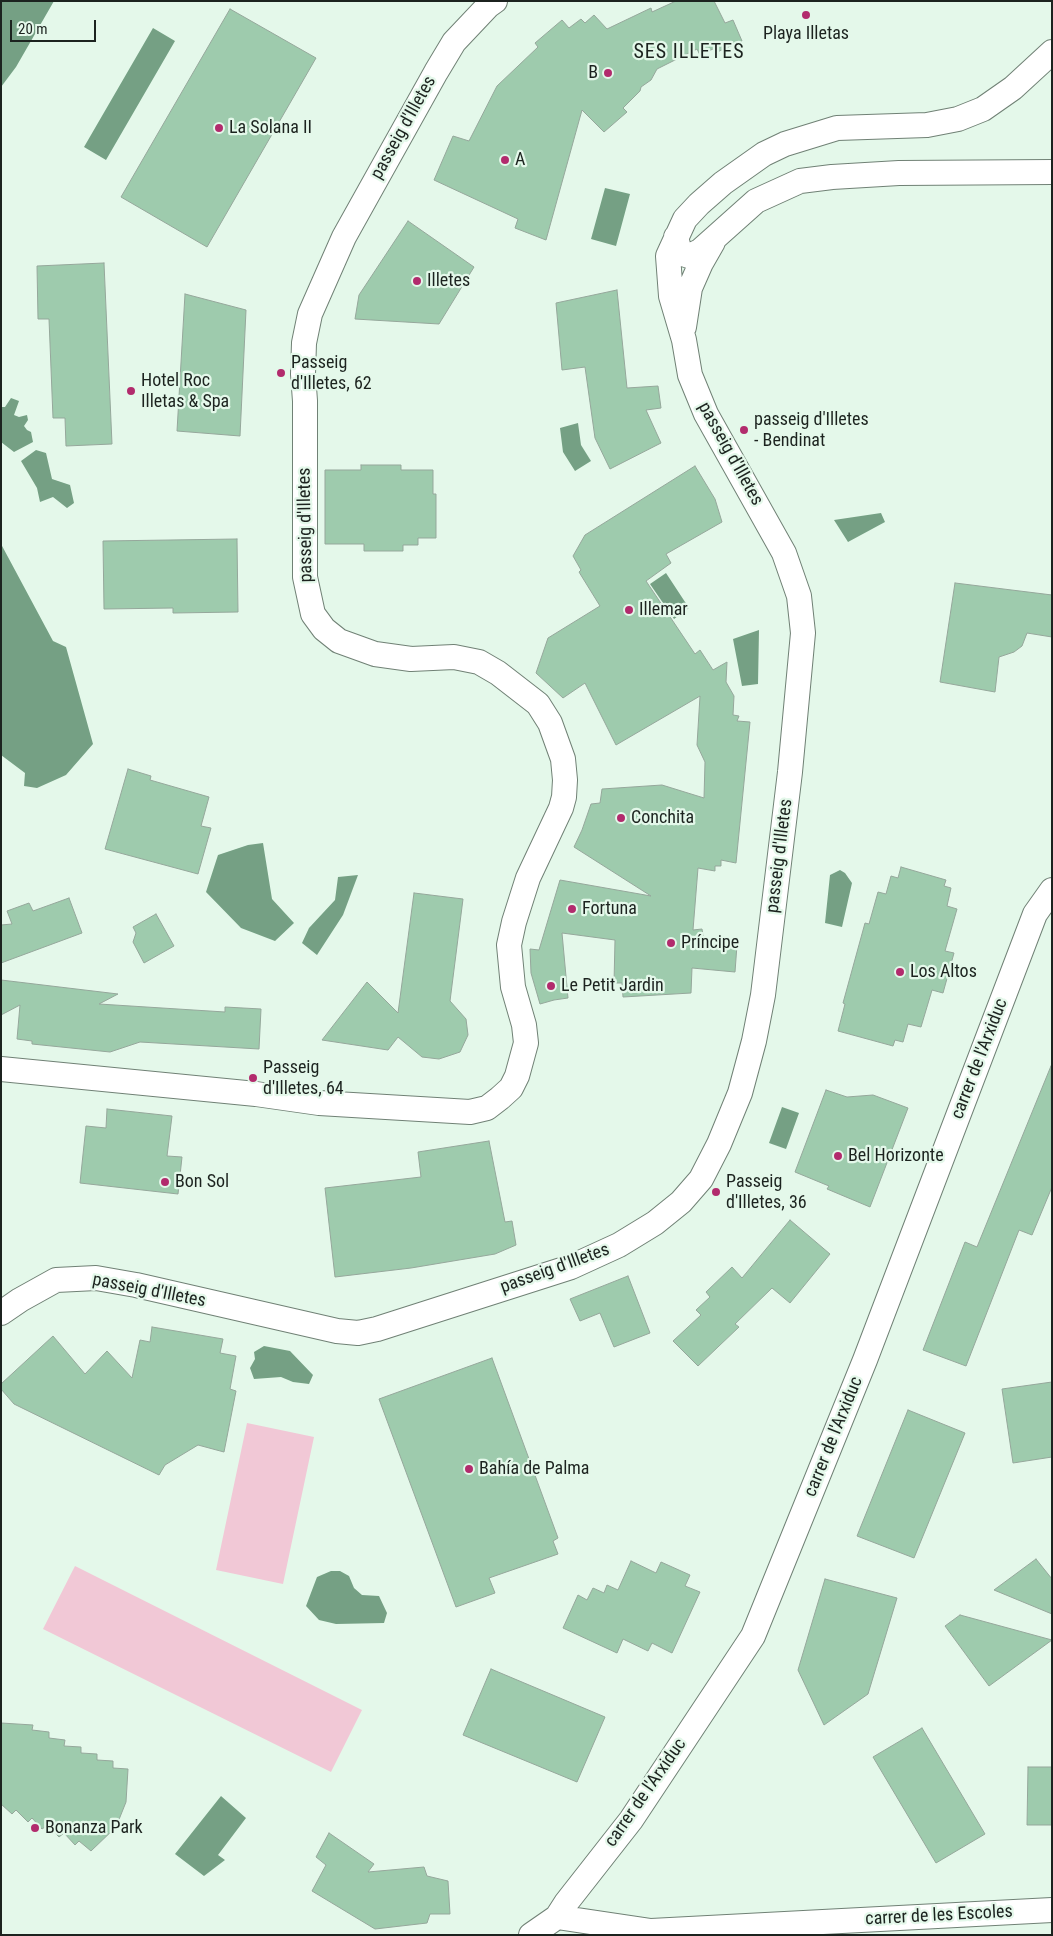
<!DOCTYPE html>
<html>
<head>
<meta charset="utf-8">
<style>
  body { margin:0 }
  #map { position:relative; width:1053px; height:1936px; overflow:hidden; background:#e4f8ea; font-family:"Roboto Condensed",sans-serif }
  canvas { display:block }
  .frame { position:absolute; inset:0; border:2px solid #1c231f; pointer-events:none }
  .scale { position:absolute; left:10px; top:20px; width:86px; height:22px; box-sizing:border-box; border:2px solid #1c231f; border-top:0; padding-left:6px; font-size:15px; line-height:18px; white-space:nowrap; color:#1c231f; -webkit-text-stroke:4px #e4f8ea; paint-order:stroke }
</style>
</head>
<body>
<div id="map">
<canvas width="1053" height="1936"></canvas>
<div class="frame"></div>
<div class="scale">20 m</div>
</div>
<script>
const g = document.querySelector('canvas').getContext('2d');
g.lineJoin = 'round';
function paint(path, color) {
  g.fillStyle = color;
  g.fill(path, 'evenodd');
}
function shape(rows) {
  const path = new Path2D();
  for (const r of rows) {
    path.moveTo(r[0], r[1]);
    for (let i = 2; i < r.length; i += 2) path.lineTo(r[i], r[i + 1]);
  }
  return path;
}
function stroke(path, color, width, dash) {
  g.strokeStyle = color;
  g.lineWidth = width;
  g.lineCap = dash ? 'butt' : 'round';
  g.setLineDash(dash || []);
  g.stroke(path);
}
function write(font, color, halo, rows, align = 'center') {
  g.font = font + ' "Roboto Condensed",sans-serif';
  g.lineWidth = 4.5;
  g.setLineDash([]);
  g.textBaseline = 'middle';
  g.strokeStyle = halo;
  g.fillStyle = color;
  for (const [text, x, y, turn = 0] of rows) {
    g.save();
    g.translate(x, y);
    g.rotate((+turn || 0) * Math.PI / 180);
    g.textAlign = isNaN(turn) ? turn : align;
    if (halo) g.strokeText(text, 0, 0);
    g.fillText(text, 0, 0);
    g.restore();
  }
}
paint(shape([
  [247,1423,314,1437,283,1584,216,1570],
  [75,1566,362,1710,331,1772,43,1629]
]), '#f1c8d6');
paint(shape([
  [1,1,54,1,16,67,1,87],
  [153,28,175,41,106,160,84,147],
  [605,188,630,194,616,246,591,239],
  [11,398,19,401,14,415,19,417,27,415,28,420,24,426,27,430,31,432,33,442,14,452,1,442,1,407,5,407],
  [578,423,581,445,591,461,575,471,563,452,560,428],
  [36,450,46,453,52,479,70,485,74,503,67,508,53,497,40,502,37,488,21,461],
  [881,513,885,522,848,542,834,520],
  [1,544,53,641,66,647,93,744,66,775,37,788,24,786,25,773,1,755],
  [666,573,689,608,674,619,650,584],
  [759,630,758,684,742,686,733,639],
  [263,843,272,899,294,923,275,941,241,928,206,892,218,855,248,845],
  [840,870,845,873,852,883,842,927,825,923,830,875],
  [358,875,343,915,317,955,302,943,309,928,335,900,338,877],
  [782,1107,799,1113,786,1149,769,1143],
  [264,1346,290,1351,313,1375,309,1384,293,1382,281,1377,254,1379,250,1368,255,1359,254,1352],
  [331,1571,340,1571,349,1576,354,1588,362,1595,379,1596,387,1613,384,1623,336,1624,319,1620,306,1606,317,1577],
  [221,1796,246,1818,218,1855,225,1860,204,1876,175,1854]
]), '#75a084');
const building = shape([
  [676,1,714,1,725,23,733,20,742,41,715,53,713,49,700,55,697,49,657,69,651,80,641,87,640,91,623,108,627,112,604,132,582,110,546,240,515,228,518,219,434,180,453,136,469,141,497,86,538,47,535,43,562,20,569,28,581,19,585,23,594,15,607,29,651,8,652,12,676,1],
  [230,9,316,58,207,247,121,197,230,9],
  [408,221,474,267,439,324,355,319,359,295,408,221],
  [104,263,112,444,66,446,65,418,53,418,49,319,38,319,37,266,104,263],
  [617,290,627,388,658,386,661,408,646,410,661,443,610,469,595,438,585,367,562,370,556,303,617,290],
  [185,294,246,310,240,436,177,431,185,294],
  [361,465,401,465,401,470,433,470,433,494,436,494,436,538,418,538,418,545,403,545,403,551,364,551,364,544,325,544,325,470,361,470,361,465],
  [695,466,715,499,722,522,666,554,671,563,646,581,695,654,700,650,713,670,727,662,726,682,734,696,733,715,739,716,737,721,750,722,736,863,721,860,721,866,715,866,715,871,698,868,693,930,702,929,704,942,737,945,735,972,692,968,691,993,623,997,622,983,614,983,615,940,562,933,568,998,554,1000,540,1004,531,973,530,949,539,950,560,880,651,896,574,847,582,830,591,804,600,803,602,789,662,785,704,798,705,762,697,745,700,696,616,745,585,683,563,698,536,673,548,638,600,606,579,572,581,570,573,556,585,535,695,466],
  [237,539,238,612,173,613,173,608,104,609,103,541,237,539],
  [955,583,1052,595,1052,637,1027,633,1022,646,1014,652,999,657,995,692,940,682,955,583],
  [128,769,151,776,150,780,209,797,201,826,211,828,198,874,105,849,128,769],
  [901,867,946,880,944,886,951,888,947,906,957,909,945,951,954,953,943,993,932,990,921,1027,908,1024,903,1042,895,1040,893,1046,838,1031,845,1004,843,1003,865,923,869,924,878,892,886,894,891,876,898,878,901,867],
  [414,893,463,899,450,1001,466,1019,468,1035,460,1052,439,1059,422,1057,398,1037,388,1050,322,1040,367,982,398,1013,414,893],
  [69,898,82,933,1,963,1,925,12,924,7,911,29,903,33,911,69,898],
  [156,914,174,946,144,963,133,942,136,933,133,927,156,914],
  [1,980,118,994,99,1004,225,1012,225,1007,261,1009,259,1049,140,1042,110,1052,32,1044,32,1041,17,1039,20,1005,1,1015,1,980],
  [1051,1066,1052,1187,1032,1235,1019,1230,966,1366,923,1350,965,1242,977,1247,1051,1066],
  [826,1090,847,1097,873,1095,908,1108,870,1207,827,1189,829,1186,795,1172,826,1090],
  [107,1109,172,1116,167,1156,182,1157,178,1194,80,1183,86,1126,106,1128,107,1109],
  [489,1141,505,1222,512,1221,516,1245,495,1254,411,1268,335,1277,325,1188,421,1177,418,1152,489,1141],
  [790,1220,830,1254,790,1303,772,1288,735,1324,739,1327,698,1366,673,1341,701,1315,696,1310,710,1297,706,1292,732,1267,742,1278,790,1220],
  [628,1276,650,1333,614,1347,600,1313,580,1321,570,1299,628,1276],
  [152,1327,223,1339,220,1353,236,1356,230,1389,236,1391,224,1452,198,1445,165,1465,159,1475,14,1404,1,1389,1,1384,53,1336,85,1374,107,1351,132,1378,140,1340,150,1342,152,1327],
  [492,1358,558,1538,553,1541,558,1554,489,1578,495,1593,456,1607,379,1399,492,1358],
  [1052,1382,1052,1457,1013,1463,1002,1389,1052,1382],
  [908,1410,965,1433,914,1558,857,1536,908,1410],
  [1036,1559,1052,1579,1052,1614,994,1590,1036,1559],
  [631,1561,656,1573,661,1562,690,1575,685,1586,700,1592,672,1653,652,1643,648,1651,623,1639,617,1653,563,1628,578,1595,587,1600,593,1588,604,1593,607,1585,618,1590,631,1561],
  [825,1579,897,1598,868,1694,824,1725,798,1670,825,1579],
  [960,1615,1052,1640,989,1686,945,1626,960,1615],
  [491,1669,605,1717,577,1782,463,1735,491,1669],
  [1,1723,33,1725,32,1730,49,1732,49,1738,65,1740,64,1746,81,1747,81,1753,97,1754,97,1760,113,1761,113,1768,128,1769,126,1802,116,1827,91,1851,79,1841,75,1845,64,1833,59,1837,48,1825,42,1829,32,1818,28,1822,16,1810,12,1814,1,1804,1,1723],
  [922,1728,985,1834,936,1863,873,1757,922,1728],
  [1028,1767,1052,1767,1052,1825,1027,1825,1028,1767],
  [329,1833,374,1864,368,1872,424,1867,427,1876,448,1881,450,1914,430,1914,427,1923,375,1929,312,1891,326,1865,316,1857,329,1833]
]);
paint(building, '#9ecbad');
stroke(building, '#95a79b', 1);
const street = shape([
  [676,237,680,253,689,256,700,251,756,201,800,181,832,177,899,173,1052,172],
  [684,327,690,288,701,263,713,242],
  [1,1069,256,1094,319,1103,470,1112,487,1108,500,1098,511,1088,517,1076,526,1043,524,1025,513,987,509,945,514,922,528,878,561,808,564,797,565,780,563,759,550,723,538,704,498,673,479,662,454,657,411,659,375,654,339,641,324,629,313,614,305,577,305,401,303,374,304,343,310,314,344,237,436,72,454,42,488,6,495,1],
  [1,1313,20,1300,56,1280,96,1278,136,1285,337,1331,358,1333,377,1329,571,1267,619,1245,655,1223,681,1202,701,1179,719,1144,740,1093,754,1041,763,995,790,772,803,633,799,596,784,553,706,414,690,375,684,340,671,296,668,256,685,219,699,204,723,183,764,154,785,144,837,128,927,125,958,119,983,109,1013,88,1052,52],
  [557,1917,651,1931,1052,1910],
  [531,1935,557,1917,566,1903,631,1820,753,1636,865,1360,1035,914,1052,890]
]);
stroke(street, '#708175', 26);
stroke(street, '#fff', 24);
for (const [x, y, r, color] of [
  [806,15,5,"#b22b6d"],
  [608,73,5,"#b22b6d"],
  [219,128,5,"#b22b6d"],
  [505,160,5,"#b22b6d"],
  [417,281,5,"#b22b6d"],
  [281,373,5,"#b22b6d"],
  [131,391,5,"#b22b6d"],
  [744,430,5,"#b22b6d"],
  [629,610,5,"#b22b6d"],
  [621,818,5,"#b22b6d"],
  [572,909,5,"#b22b6d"],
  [671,943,5,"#b22b6d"],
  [900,972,5,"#b22b6d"],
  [551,986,5,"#b22b6d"],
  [253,1078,5,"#b22b6d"],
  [838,1156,5,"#b22b6d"],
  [165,1182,5,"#b22b6d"],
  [716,1192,5,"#b22b6d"],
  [469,1469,5,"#b22b6d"],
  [35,1828,5,"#b22b6d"]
]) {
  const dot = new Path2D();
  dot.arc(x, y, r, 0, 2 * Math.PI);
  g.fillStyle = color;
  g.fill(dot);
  stroke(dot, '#e4f8ea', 2);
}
write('18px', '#1c231f', '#e4f8ea', [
  ["Playa Illetas",806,34,"center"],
  ["B",598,73,"right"],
  ["La Solana II",229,128],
  ["A",515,160],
  ["Illetes",427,281],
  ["Passeig",291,363],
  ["d'Illetes, 62",291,384],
  ["Hotel Roc",141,381],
  ["Illetas & Spa",141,402],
  ["passeig d'Illetes",754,420],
  ["- Bendinat",754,441],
  ["Illemar",639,610],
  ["Conchita",631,818],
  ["Fortuna",582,909],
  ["Príncipe",681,943],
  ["Los Altos",910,972],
  ["Le Petit Jardin",561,986],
  ["Passeig",263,1068],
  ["d'Illetes, 64",263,1089],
  ["Bel Horizonte",848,1156],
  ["Bon Sol",175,1182],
  ["Passeig",726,1182],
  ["d'Illetes, 36",726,1203],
  ["Bahía de Palma",479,1469],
  ["Bonanza Park",45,1828]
], 'left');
write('18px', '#1c231f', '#e4f8ea', [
  ["passeig d'Illetes",404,128,-61],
  ["passeig d'Illetes",730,454,61],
  ["passeig d'Illetes",306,525,-91],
  ["passeig d'Illetes",780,856,-83],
  ["carrer de l'Arxiduc",980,1059,-69],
  ["passeig d'Illetes",555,1269,-20],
  ["passeig d'Illetes",149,1291,11],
  ["carrer de l'Arxiduc",834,1437,-68],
  ["carrer de l'Arxiduc",646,1793,-55],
  ["carrer de les Escoles",939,1916,-3]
]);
g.letterSpacing = '1px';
write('20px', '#1c231f', '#e4f8ea', [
  ["SES ILLETES",689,53]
]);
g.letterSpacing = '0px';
</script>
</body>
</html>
